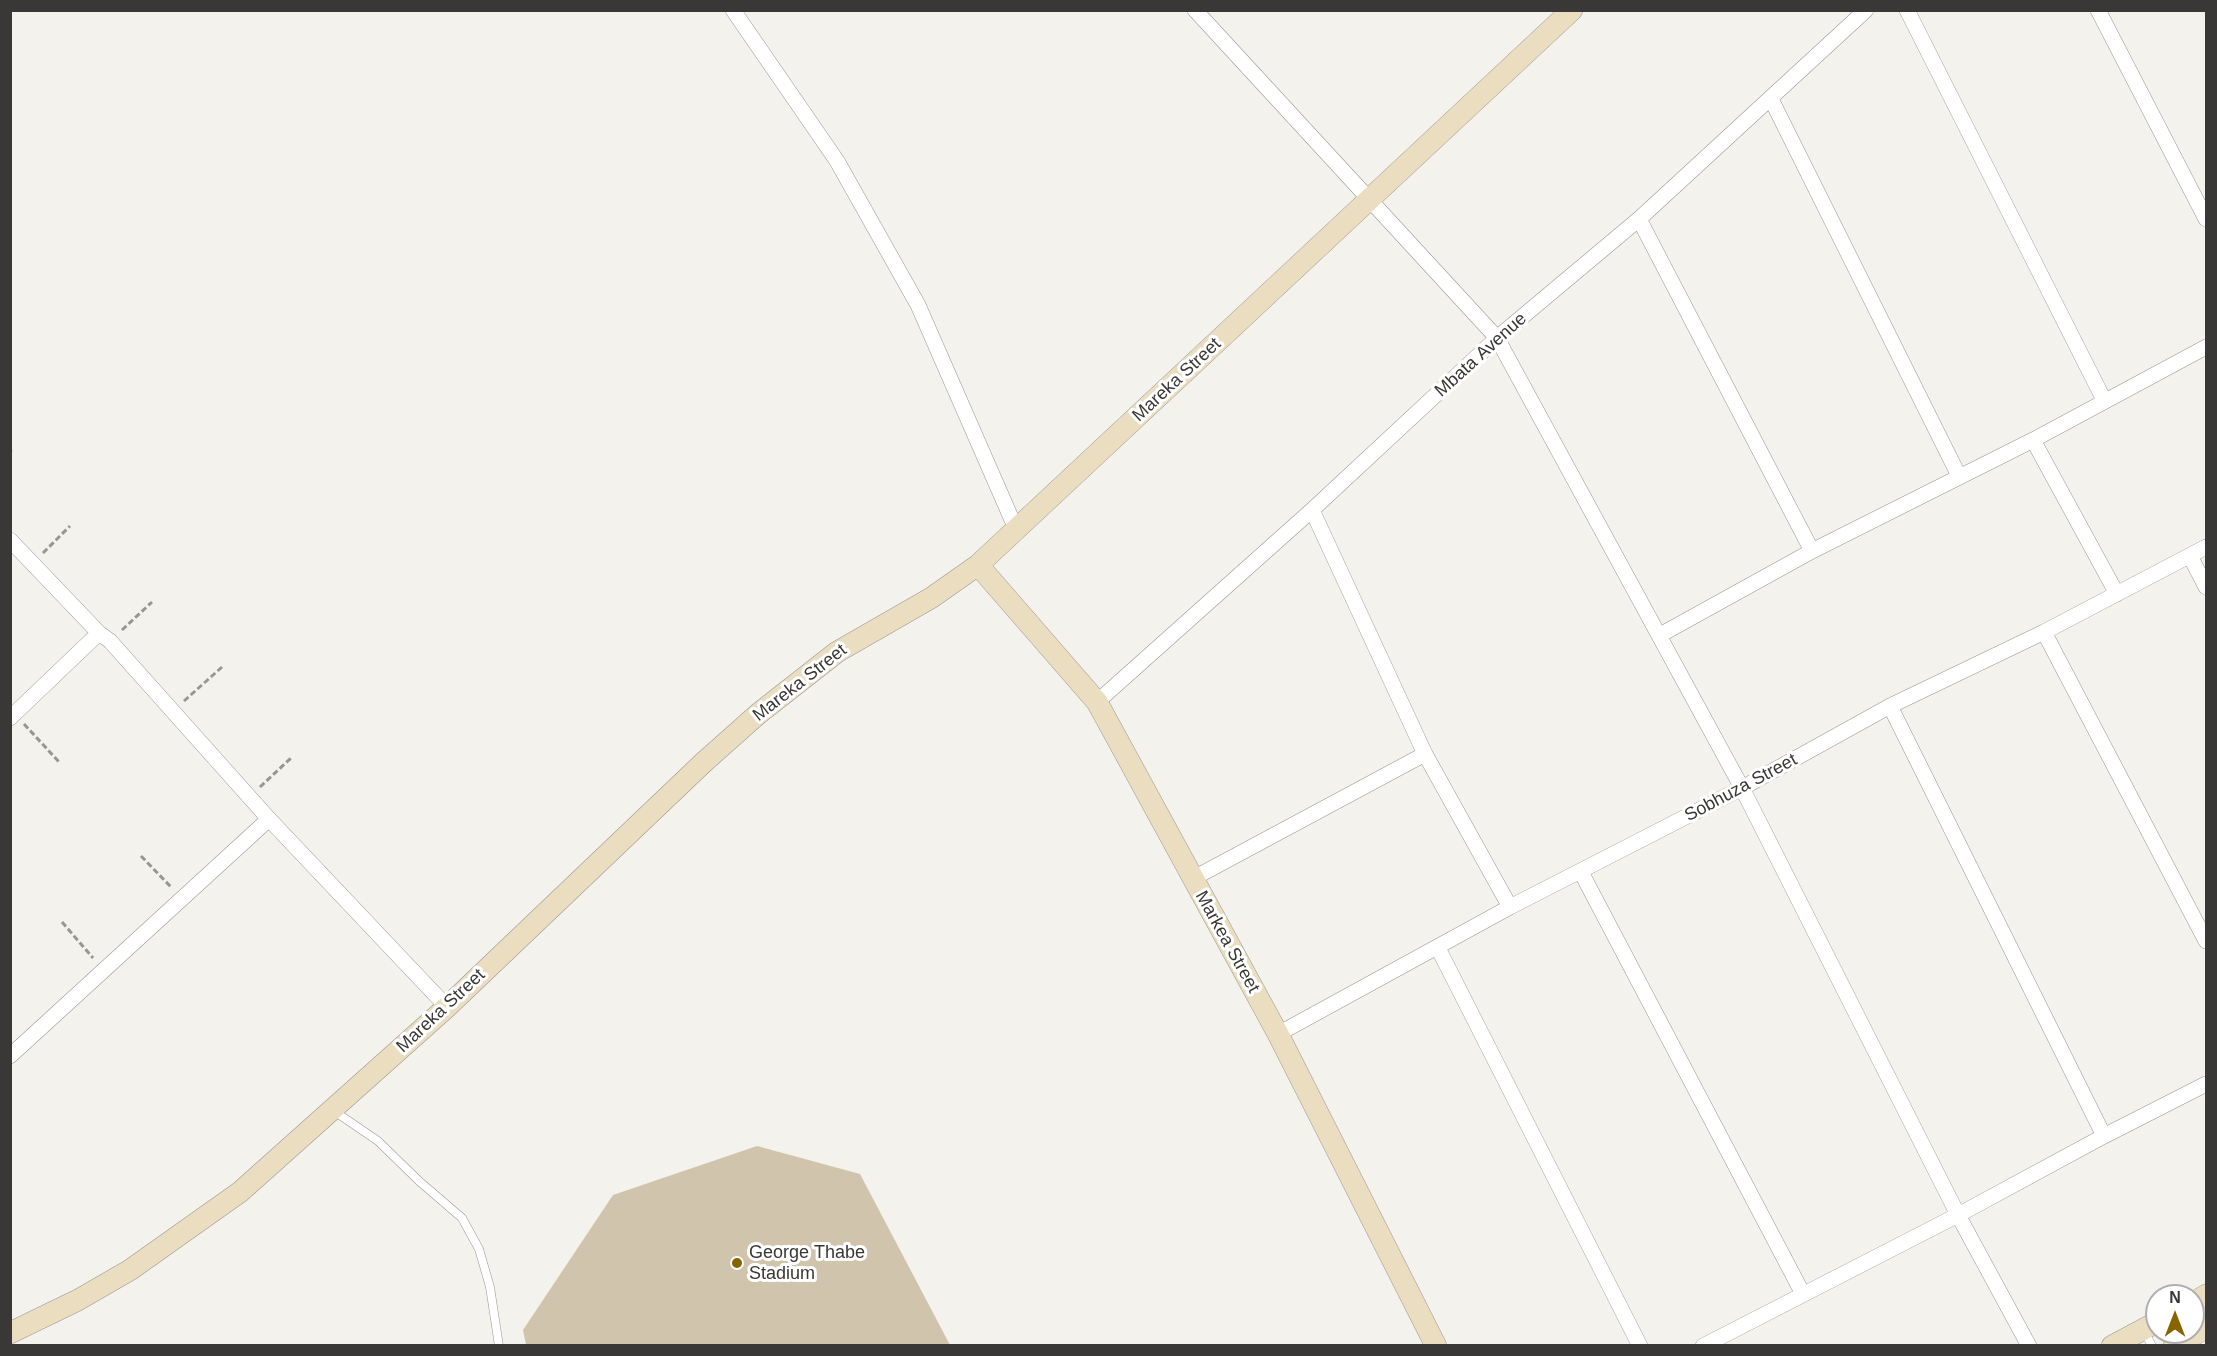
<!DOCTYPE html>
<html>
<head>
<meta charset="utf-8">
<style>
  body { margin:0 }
  #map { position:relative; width:2217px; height:1356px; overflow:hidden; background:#f4f2ed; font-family:Arial,sans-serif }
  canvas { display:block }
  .frame { position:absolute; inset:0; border:12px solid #393836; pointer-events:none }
  .north { position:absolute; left:2145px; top:1284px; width:60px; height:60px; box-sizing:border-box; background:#fff; border:2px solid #b0afaf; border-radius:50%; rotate:0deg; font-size:16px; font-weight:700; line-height:24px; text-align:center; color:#393836 }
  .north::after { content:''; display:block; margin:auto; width:21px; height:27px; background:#886400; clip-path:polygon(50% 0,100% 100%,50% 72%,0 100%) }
</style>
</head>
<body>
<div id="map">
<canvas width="2217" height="1356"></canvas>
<div class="frame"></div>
<div class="north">N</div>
</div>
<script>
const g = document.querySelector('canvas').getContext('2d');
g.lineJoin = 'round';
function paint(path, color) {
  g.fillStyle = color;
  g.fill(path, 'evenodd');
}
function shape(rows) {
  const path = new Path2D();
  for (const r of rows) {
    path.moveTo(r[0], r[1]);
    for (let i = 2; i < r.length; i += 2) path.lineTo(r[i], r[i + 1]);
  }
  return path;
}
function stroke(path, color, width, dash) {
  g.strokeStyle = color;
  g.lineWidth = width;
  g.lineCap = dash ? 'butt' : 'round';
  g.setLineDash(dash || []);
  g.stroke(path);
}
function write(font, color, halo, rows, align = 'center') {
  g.font = font + ' Arial,sans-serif';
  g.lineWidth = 6;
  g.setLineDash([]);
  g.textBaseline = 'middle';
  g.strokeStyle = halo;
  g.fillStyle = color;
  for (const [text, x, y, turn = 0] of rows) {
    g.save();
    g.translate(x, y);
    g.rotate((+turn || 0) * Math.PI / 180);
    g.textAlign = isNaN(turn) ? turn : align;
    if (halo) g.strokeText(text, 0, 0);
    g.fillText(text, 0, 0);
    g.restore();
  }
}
paint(shape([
  [757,1146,860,1174,950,1345,526,1345,523,1330,613,1195]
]), '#d0c4ac');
const lane = shape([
  [334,1111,378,1141,419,1181,462,1218,479,1249,490,1287,499,1346],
  [2144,1331,2152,1346]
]);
const street = shape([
  [733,10,837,161,918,305,1016,529],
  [1195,10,1497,338,1742,788,1958,1215,2029,1346],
  [1907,10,2104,400],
  [2098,10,2206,219],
  [1771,99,1959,476],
  [1639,219,1812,551],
  [2033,440,2117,594],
  [1312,510,1425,754,1510,907],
  [10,540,99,633,110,641,269,819,447,1007],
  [2190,556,2206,587],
  [2044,632,2206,941],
  [1660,635,1812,551,2033,440,2206,347],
  [1097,702,1312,510,1497,338,1639,219,1866,10],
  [1890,706,2104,1136],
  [10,718,99,633],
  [1581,872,1803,1294],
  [1192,879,1425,754],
  [1438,948,1640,1346],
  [1278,1034,1510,907,1742,788,1890,706,2044,632,2206,547],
  [10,1056,269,819],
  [1703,1346,1958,1215,2104,1136,2206,1084]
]);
const secondary = shape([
  [978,565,1097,702,1278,1034,1436,1346],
  [2193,1303,2206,1295],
  [10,1333,78,1300,130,1270,240,1192,447,1007,704,762,758,714,837,652,931,598,978,565,1572,10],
  [2112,1346,2157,1322],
  [2174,1346,2206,1328]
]);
stroke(lane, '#999793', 9);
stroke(street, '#999793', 16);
stroke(secondary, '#999793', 22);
stroke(shape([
  [10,451,12,450],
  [43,553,70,526],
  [122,630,152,602],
  [184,701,222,667],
  [24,724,60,763],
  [260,787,291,758],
  [141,856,171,887],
  [62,922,93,958]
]), '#989693', 3, [6, 3]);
stroke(lane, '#fff', 8);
stroke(street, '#fff', 15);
stroke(secondary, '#ebdec0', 21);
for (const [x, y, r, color] of [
  [737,1263,6,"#886400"]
]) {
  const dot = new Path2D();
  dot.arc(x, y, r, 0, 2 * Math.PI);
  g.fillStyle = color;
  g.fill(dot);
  stroke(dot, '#fff', 2);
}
write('18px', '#393836', '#fff', [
  ["Mbata Avenue",1481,355,-42],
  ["Mareka Street",1177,380,-43],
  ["Mareka Street",800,683,-38],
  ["Sobhuza Street",1741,788,-28],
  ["Markea Street",1227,942,61],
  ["Mareka Street",441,1011,-43]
]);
write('18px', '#393836', '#fff', [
  ["George Thabe",749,1253],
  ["Stadium",749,1274]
], 'left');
</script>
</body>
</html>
